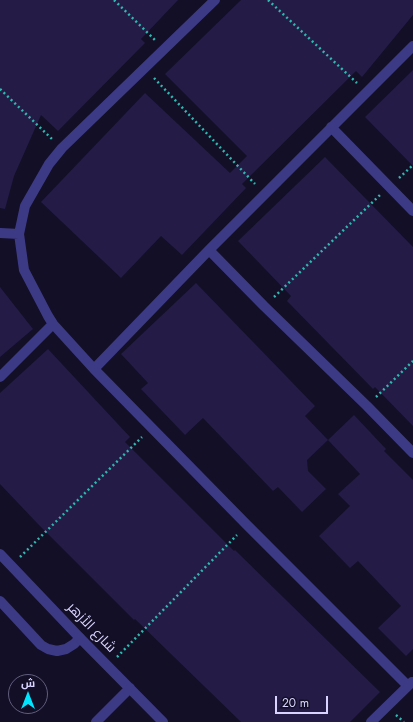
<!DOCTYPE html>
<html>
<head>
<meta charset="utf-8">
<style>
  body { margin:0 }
  #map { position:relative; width:413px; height:722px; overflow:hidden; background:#130f26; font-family:Jost,Cairo,sans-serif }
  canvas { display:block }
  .north { position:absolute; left:8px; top:674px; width:40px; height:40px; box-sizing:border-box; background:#130f26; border:1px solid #625e7d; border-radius:50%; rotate:0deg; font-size:11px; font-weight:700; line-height:16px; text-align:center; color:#d9d4ff }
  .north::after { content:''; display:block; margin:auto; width:14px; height:18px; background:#00e5ff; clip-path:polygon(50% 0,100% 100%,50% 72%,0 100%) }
  .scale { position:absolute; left:275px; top:696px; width:53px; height:18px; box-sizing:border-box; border:2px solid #d9d4ff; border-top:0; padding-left:5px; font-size:12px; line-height:14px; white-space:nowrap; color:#d9d4ff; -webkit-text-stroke:3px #130f26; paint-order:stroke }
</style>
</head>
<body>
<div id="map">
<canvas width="413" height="722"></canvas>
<div class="north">ش</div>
<div class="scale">20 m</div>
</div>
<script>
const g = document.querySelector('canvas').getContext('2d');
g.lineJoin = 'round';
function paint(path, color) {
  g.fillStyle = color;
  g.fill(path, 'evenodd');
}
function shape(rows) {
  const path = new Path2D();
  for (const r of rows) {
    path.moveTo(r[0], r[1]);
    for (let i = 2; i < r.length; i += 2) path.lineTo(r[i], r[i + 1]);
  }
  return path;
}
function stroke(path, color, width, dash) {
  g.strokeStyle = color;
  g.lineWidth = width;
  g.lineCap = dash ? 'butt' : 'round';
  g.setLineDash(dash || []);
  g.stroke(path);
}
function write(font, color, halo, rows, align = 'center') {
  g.font = font + ' Jost,Cairo,sans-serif';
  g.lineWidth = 3.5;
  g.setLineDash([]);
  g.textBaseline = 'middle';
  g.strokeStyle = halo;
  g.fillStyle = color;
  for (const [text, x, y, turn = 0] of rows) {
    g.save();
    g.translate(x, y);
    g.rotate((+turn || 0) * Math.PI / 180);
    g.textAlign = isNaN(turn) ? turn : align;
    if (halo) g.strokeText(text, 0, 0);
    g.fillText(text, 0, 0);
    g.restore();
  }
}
paint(shape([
  [0,0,178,0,141,39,145,43,58,131,41,115,14,176,5,209,0,208],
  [241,0,413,0,413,15,362,77,356,71,242,184,246,188,182,255,161,236,121,278,41,202,145,93,230,173,247,156,165,74],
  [413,70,413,166,365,117],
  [325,157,413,247,413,426,375,387,373,389,287,301,291,296,238,241],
  [196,283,315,406,305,416,328,440,307,460,308,471,326,489,302,512,278,487,273,491,203,418,185,435,141,389,148,383,121,354],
  [0,287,33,329,0,357],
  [48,349,130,437,125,442,234,551,235,550,380,692,350,722,241,722,135,619,134,620,37,523,0,484,0,393],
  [354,415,386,449,384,451,413,480,413,649,406,656,378,628,401,606,358,561,350,568,319,536,350,506,338,494,360,474,328,440]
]), '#241b47');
stroke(shape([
  [114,0,155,40],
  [268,0,357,83],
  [154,78,255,184],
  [0,89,53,140],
  [399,178,413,165],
  [274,297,380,195],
  [376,397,413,361],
  [20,557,142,437],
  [117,657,237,535],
  [396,715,404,722]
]), '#2fb8b0', 2.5, [2, 3]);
stroke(shape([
  [0,601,41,645,48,649,57,651,66,649,74,644,80,638]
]), '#3d3a85', 10);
stroke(shape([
  [215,0,62,148,49,164,25,206,19,234,24,270,48,316,53,324,94,369,247,525,408,686],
  [331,127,413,211],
  [0,233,19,234],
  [209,250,264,306,367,406,413,453],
  [94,369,209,250,413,46],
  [0,377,53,324],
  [0,554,80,638,163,722],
  [96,722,130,688],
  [371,722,412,682]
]), '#3d3a85', 10);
write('14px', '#d9d4ff', '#130f26', [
  ["شارع الأزهر",91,628,46]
]);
</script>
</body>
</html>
